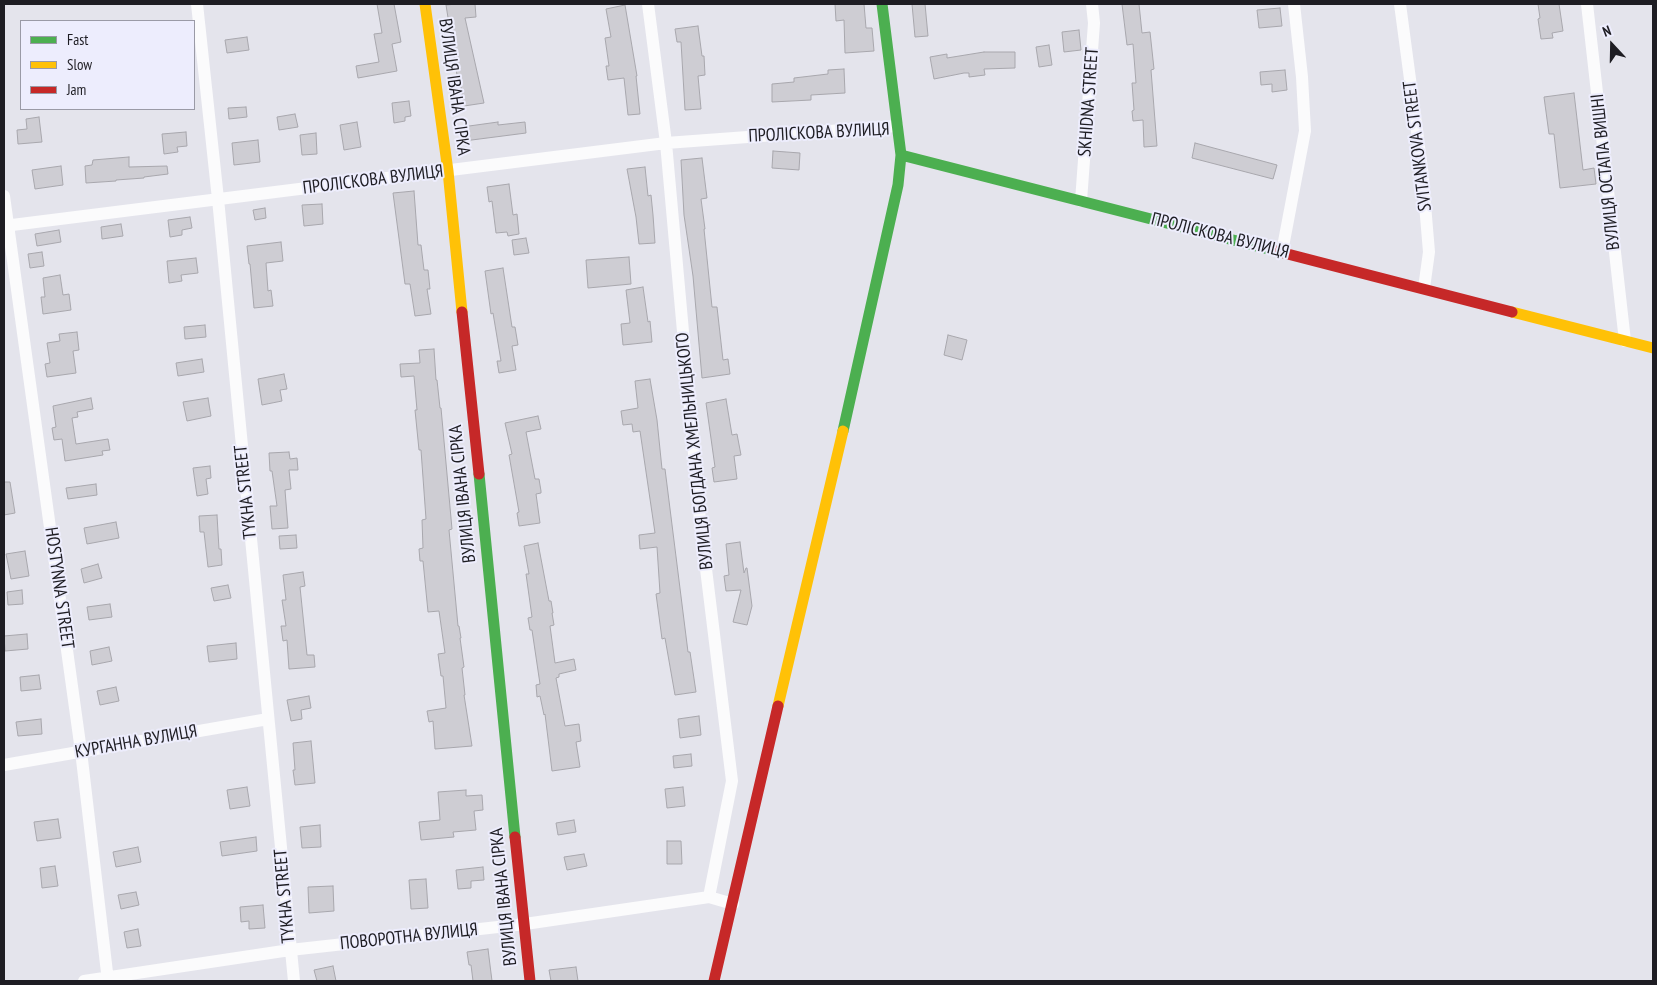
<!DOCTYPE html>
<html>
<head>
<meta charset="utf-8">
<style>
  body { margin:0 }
  #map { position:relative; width:1657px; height:985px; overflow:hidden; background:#e4e4ec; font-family:"PT Sans Narrow",sans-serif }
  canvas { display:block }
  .frame { position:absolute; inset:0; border:5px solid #1e1d23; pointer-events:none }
  .legend { position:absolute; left:20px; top:20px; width:175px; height:90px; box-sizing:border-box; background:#ededfd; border:1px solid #9a9aa6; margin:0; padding:6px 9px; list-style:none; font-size:15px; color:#1e1d23 }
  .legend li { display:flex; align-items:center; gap:10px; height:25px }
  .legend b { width:25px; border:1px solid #9a9aa6 }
  .north { position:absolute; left:1587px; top:20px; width:50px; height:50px; -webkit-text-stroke:4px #ededfd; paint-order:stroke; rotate:339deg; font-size:14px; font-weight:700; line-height:20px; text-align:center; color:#1e1d23 }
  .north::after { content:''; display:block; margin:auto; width:18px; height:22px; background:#1e1d23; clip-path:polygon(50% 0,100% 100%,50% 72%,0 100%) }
</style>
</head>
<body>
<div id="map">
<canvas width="1657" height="985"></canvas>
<div class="frame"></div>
<ul class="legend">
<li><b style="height:6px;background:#4caf50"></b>Fast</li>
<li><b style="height:6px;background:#ffc107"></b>Slow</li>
<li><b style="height:6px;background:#c62828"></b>Jam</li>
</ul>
<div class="north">N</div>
</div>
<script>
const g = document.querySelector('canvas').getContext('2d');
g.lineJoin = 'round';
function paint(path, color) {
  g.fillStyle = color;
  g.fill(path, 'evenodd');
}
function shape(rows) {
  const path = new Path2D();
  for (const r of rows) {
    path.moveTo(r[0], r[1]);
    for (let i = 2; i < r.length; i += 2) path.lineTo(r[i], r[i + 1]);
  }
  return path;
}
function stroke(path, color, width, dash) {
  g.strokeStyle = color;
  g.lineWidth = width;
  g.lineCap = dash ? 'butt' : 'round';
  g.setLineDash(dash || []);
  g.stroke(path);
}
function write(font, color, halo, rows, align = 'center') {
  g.font = font + ' "PT Sans Narrow",sans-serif';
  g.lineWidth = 4;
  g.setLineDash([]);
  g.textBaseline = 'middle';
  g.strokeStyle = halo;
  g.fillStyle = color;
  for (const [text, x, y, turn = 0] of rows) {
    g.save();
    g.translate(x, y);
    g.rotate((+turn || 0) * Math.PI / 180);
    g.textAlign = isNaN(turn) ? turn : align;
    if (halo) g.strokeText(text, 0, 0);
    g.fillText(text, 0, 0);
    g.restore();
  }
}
const building = shape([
  [377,4,394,4,401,42,392,44,397,71,358,78,356,66,379,62,374,34,382,33,377,4],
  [457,4,475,4,476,17,465,18,484,103,464,106,459,75,457,75,446,5,457,4],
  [835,4,864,4,866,28,872,28,874,51,845,53,844,20,836,21,835,4],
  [912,4,925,4,928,36,915,37,912,4],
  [1122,4,1139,4,1142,33,1150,32,1154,69,1151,70,1157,146,1144,147,1143,120,1133,121,1132,111,1134,110,1132,83,1136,83,1133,44,1127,45,1122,4],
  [1538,4,1559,4,1563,31,1552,33,1553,38,1541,39,1538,19,1540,18,1538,4],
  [625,5,637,76,636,76,640,114,628,115,624,78,608,80,606,66,609,66,605,38,611,37,606,9,625,5],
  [1280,8,1282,26,1259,28,1257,10,1280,8],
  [698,26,702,56,704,56,705,75,698,76,701,109,685,110,681,42,677,42,675,29,698,26],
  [1079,30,1081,50,1064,52,1062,32,1079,30],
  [247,37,249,50,227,53,225,40,247,37],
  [1049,45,1052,65,1039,67,1036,47,1049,45],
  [984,52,1015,52,1015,68,984,69,985,75,969,77,969,73,964,73,934,79,930,57,947,54,947,58,984,52],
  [844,69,845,93,811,95,811,100,772,102,772,84,794,82,794,78,828,74,828,70,844,69],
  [1285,70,1287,90,1272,92,1272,84,1261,85,1260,72,1285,70],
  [1574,93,1583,170,1594,168,1596,184,1560,188,1554,134,1549,134,1544,97,1574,93],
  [409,101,411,116,405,117,405,121,394,123,392,103,409,101],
  [246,107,247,117,229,119,228,108,246,107],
  [295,114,298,127,279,130,277,117,295,114],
  [39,117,42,142,18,144,17,130,27,129,26,119,39,117],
  [357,122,361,147,344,150,340,125,357,122],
  [498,122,498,125,525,122,526,133,464,141,462,127,498,122],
  [186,132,187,146,177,147,178,152,164,154,162,134,186,132],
  [316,133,317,154,302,155,300,135,316,133],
  [258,140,260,162,234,165,232,143,258,140],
  [1195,143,1277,165,1273,179,1192,158,1195,143],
  [773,151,800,153,799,170,772,168,773,151],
  [129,157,129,167,167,166,168,174,144,177,144,178,116,180,116,181,86,183,85,166,92,165,93,160,129,157],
  [702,158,707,198,701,199,705,229,704,229,712,307,717,307,723,360,728,359,730,374,702,378,693,276,684,215,681,160,702,158],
  [61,166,63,185,35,189,32,170,61,166],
  [645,167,648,196,651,195,653,215,655,243,639,244,636,217,627,169,645,167],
  [509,184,513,215,517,214,519,234,508,236,507,232,496,233,492,201,489,202,487,187,509,184],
  [414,191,418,245,421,245,424,270,428,270,430,289,427,289,431,314,415,316,410,284,405,284,393,193,414,191],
  [322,204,323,224,304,226,302,205,322,204],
  [265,208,266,218,255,220,253,210,265,208],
  [190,217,192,228,182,230,182,235,170,237,168,220,190,217],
  [121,224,123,236,102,239,101,227,121,224],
  [59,230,61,242,37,246,35,234,59,230],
  [526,238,529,253,514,255,512,240,526,238],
  [281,242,283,261,266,263,268,291,271,290,273,306,254,308,250,264,249,264,247,246,281,242],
  [42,252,44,266,30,268,28,254,42,252],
  [629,257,631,284,588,288,586,260,629,257],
  [196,258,198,273,181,275,182,281,169,283,167,261,196,258],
  [503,268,512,327,515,327,518,345,512,346,516,370,499,373,497,361,501,361,493,313,491,314,485,271,503,268],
  [60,275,63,295,69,294,71,310,43,314,41,297,45,297,43,278,60,275],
  [643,287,648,322,650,321,652,342,623,345,621,324,630,323,626,290,643,287],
  [205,325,206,337,185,339,184,327,205,325],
  [77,332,79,350,73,351,76,373,47,377,45,364,50,363,47,343,60,341,59,334,77,332],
  [948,335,967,340,962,360,944,355,948,335],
  [434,349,436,380,437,380,440,408,441,408,452,529,449,530,458,626,459,626,461,638,460,638,464,667,462,668,465,695,464,695,472,746,435,749,433,721,429,722,427,711,446,708,443,676,441,676,438,654,445,653,439,611,428,612,423,561,420,561,419,549,423,548,422,520,426,519,421,450,419,450,415,410,417,410,414,376,401,377,400,364,420,363,419,350,434,349],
  [202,359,204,372,178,376,176,363,202,359],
  [284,374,287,389,280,390,282,401,262,405,258,379,284,374],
  [650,379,657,420,662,469,665,469,688,652,690,652,696,692,675,695,665,638,662,639,656,594,660,593,657,547,640,549,639,535,655,533,640,431,633,432,632,424,623,425,621,411,638,408,635,381,650,379],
  [91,398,93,409,77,412,78,417,72,418,76,444,108,439,110,450,102,451,103,455,65,461,62,439,54,440,52,428,56,427,53,406,91,398],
  [208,398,211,416,187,421,183,402,208,398],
  [726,399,732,435,737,434,741,455,734,456,737,479,714,482,712,468,715,467,706,403,726,399],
  [538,416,541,429,526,432,535,479,539,479,541,491,541,493,536,494,540,523,519,526,517,513,519,512,509,455,512,454,505,423,538,416],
  [289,452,290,459,297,458,298,470,289,470,291,489,285,490,288,528,272,529,270,506,277,506,272,471,270,471,269,453,289,452],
  [210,466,211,478,206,479,208,494,197,496,193,468,210,466],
  [4,482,10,482,15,513,4,515,4,482],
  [96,484,97,495,68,499,66,488,96,484],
  [217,515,219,549,221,549,222,565,208,567,204,532,200,532,199,516,217,515],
  [116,522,119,538,87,544,84,528,116,522],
  [296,535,297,548,280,549,279,536,296,535],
  [740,542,744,573,746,568,747,568,752,606,747,625,733,622,741,590,726,591,724,576,729,575,726,544,740,542],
  [538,543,549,601,551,601,553,613,552,613,554,625,550,626,555,663,574,659,576,670,559,674,559,677,556,678,565,726,579,724,581,741,576,742,580,767,552,771,545,714,544,715,540,696,537,697,536,685,540,684,532,630,530,630,528,618,532,617,526,574,529,574,524,546,538,543],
  [25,551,29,576,11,579,6,554,25,551],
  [98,564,102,578,84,583,81,569,98,564],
  [303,572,305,586,300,587,307,655,314,655,315,667,289,669,287,640,283,641,281,626,286,626,282,600,286,600,283,575,303,572],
  [228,585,231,598,214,601,211,588,228,585],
  [22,590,23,604,8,605,7,592,22,590],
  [110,604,112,617,89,620,87,607,110,604],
  [27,634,28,649,5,651,4,636,27,634],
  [236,643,237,659,209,662,207,646,236,643],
  [109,647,112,661,92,665,90,651,109,647],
  [39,675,41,689,21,691,20,677,39,675],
  [116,687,119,701,100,705,97,691,116,687],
  [309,696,311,708,301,710,302,719,291,721,287,700,309,696],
  [699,716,701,735,680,738,678,719,699,716],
  [41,719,42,734,18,736,16,722,41,719],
  [311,741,315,783,295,785,293,770,295,770,293,743,311,741],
  [691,754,692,766,674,768,673,756,691,754],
  [247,787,250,806,230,809,227,790,247,787],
  [683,787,685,806,667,808,665,789,683,787],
  [466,790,466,796,482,795,483,810,474,811,476,830,453,832,454,837,421,840,419,822,440,820,438,792,466,790],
  [58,819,61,838,37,841,34,822,58,819],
  [574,820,576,832,558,835,556,823,574,820],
  [320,825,321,847,302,848,300,827,320,825],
  [256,837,257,851,222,856,220,842,256,837],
  [667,841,681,841,682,864,667,864,667,841],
  [138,847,141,862,116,867,113,852,138,847],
  [584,854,587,866,567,870,564,857,584,854],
  [55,866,58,886,42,888,40,868,55,866],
  [483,867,484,880,471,881,471,888,458,889,456,870,483,867],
  [426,879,428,908,411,909,409,880,426,879],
  [333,886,334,911,309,913,308,887,333,886],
  [136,892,139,905,121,909,118,895,136,892],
  [263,905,265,928,249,929,249,921,241,922,240,907,263,905],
  [138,929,141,946,127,948,124,932,138,929],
  [488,949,492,981,473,981,471,965,469,965,467,952,488,949],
  [333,966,336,981,317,981,314,970,333,966],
  [576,967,578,981,551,981,549,970,576,967]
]);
paint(building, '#cecdd3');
stroke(building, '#a8a7ad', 1);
stroke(shape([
  [197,4,218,199,294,981],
  [648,4,666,143,700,520,732,781,709,897],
  [1400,4,1422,169,1429,252,1424,288],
  [1587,4,1625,341],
  [4,196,81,751,108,981],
  [1081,201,1094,23,1092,4],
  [4,226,666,143,897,126],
  [1282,252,1305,131,1302,77,1294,4],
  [4,765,268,719],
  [84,981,290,950,525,924,709,897,733,904]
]), '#fbfbfc', 12);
stroke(shape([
  [901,155,1276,251],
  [843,431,898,185,901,155,882,4],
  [479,474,515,837]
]), '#4caf50', 11);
stroke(shape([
  [425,4,448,171,462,312],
  [1512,312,1653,348],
  [778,706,843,431]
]), '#ffc107', 11);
stroke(shape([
  [1276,251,1512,312],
  [462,312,479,474],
  [515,837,530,981],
  [714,981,778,706]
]), '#c62828', 11);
write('18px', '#1e1d23', '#ededfd', [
  ["ВУЛИЦЯ ІВАНА СІРКА",454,87,82],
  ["SKHIDNA STREET",1089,102,-86],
  ["ПРОЛІСКОВА ВУЛИЦЯ",819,133,-3],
  ["SVITANKOVA STREET",1418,146,-97],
  ["ВУЛИЦЯ ОСТАПА ВИШНІ",1606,172,-96],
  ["ПРОЛІСКОВА ВУЛИЦЯ",373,180,-7],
  ["ПРОЛІСКОВА ВУЛИЦЯ",1220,236,14],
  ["ВУЛИЦЯ БОГДАНА ХМЕЛЬНИЦЬКОГО",695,451,-96],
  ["TYKHA STREET",246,492,-96],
  ["ВУЛИЦЯ ІВАНА СІРКА",463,494,-96],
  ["HOSTYNNA STREET",59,588,82],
  ["КУРГАННА ВУЛИЦЯ",136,742,-10],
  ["TYKHA STREET",285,896,-95],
  ["ВУЛИЦЯ ІВАНА СІРКА",504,897,-96],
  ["ПОВОРОТНА ВУЛИЦЯ",409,937,-6]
]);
</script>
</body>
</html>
